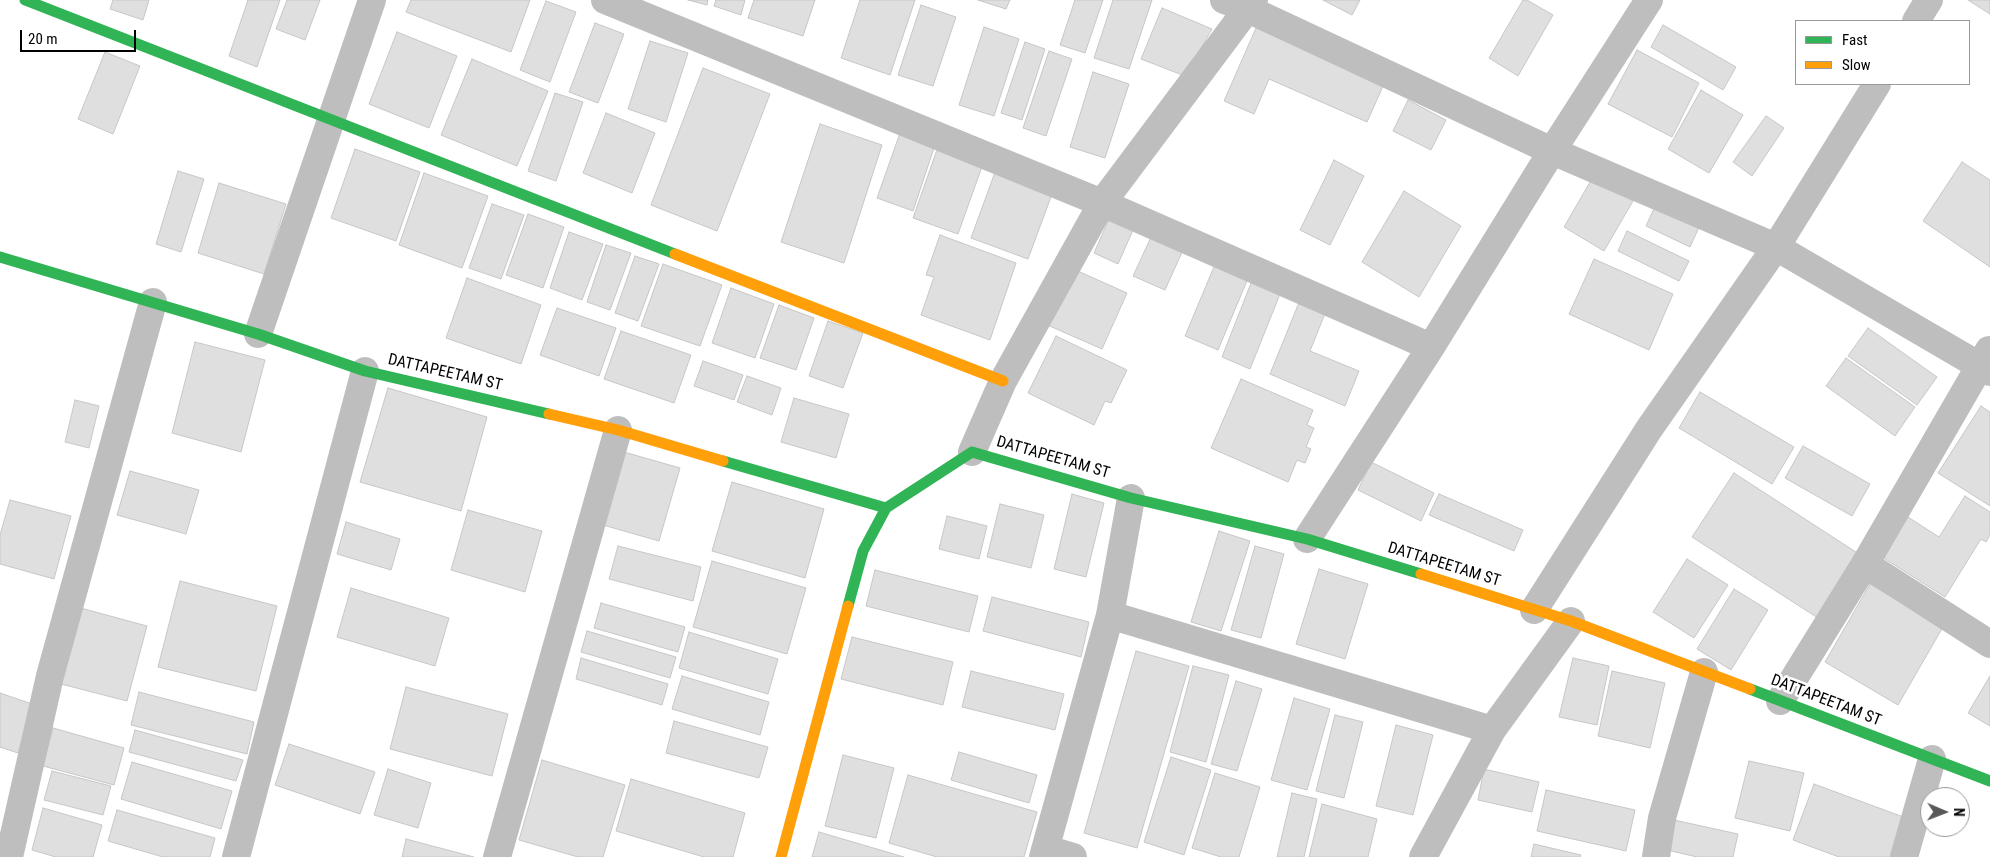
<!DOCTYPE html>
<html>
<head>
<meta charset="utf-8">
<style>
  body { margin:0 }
  #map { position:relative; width:1990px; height:857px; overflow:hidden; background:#fff; font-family:"Roboto Condensed",sans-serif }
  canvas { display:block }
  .legend { position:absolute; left:1795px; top:20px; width:175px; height:65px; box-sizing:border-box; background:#fff; border:1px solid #999; margin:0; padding:6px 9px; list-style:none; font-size:15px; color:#000 }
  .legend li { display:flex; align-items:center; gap:10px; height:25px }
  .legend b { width:25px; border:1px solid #999 }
  .north { position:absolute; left:1920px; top:787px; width:50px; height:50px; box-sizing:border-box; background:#fff; border:1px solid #999; border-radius:50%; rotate:91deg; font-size:14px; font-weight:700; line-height:20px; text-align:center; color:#000 }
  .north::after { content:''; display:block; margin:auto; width:18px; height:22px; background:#595959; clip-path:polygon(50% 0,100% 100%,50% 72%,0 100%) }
  .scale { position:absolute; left:20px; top:30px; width:116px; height:22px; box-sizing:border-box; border:2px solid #000; border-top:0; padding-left:6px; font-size:15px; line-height:18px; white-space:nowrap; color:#000; -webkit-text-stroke:4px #fff; paint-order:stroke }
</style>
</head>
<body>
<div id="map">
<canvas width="1990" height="857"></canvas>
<ul class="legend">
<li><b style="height:6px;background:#30b455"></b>Fast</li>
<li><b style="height:6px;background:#ff9f0a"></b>Slow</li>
</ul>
<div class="north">N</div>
<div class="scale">20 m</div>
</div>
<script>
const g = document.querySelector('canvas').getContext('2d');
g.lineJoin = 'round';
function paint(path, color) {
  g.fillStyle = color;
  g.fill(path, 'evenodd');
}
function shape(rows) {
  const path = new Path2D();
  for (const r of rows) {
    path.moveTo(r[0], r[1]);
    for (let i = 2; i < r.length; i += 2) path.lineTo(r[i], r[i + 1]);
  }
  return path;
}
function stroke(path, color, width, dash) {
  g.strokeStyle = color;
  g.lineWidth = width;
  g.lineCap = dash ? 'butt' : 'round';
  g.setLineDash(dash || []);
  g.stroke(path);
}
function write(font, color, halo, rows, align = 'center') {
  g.font = font + ' "Roboto Condensed",sans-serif';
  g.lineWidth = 5;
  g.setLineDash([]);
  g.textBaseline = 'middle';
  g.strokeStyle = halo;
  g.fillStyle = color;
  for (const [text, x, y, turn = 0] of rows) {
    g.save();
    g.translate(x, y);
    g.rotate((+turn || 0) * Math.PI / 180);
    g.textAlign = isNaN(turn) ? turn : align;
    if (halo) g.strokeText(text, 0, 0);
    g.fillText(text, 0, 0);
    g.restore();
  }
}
const building = shape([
  [113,0,149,0,143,20,110,9,113,0],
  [248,0,280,0,257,67,229,56,248,0],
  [287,0,320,0,305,40,276,29,287,0],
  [411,0,530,0,511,52,406,12,411,0],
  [688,0,708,0,707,5,688,0],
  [716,0,745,0,741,15,714,6,716,0],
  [754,0,815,0,803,36,748,18,754,0],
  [860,0,915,0,890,75,841,58,860,0],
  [978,0,1010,0,1006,9,978,0],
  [1075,0,1103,0,1085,53,1060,45,1075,0],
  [1113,0,1152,0,1129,69,1094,58,1113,0],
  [1323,0,1360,0,1352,15,1323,0],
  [1523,0,1527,0,1553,15,1518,76,1489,58,1523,0],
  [1968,0,1990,0,1990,14,1968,0],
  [546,1,576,12,550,82,520,70,546,1],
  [921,5,956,17,933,86,898,75,921,5],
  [1162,8,1212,29,1185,76,1141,59,1162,8],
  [595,23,624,34,598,103,569,92,595,23],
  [1663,25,1736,67,1723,90,1651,47,1663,25],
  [984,27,1019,39,994,116,959,105,984,27],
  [1256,28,1384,84,1367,122,1269,79,1254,114,1224,101,1256,28],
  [397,32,457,56,429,128,369,104,397,32],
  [650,41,688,53,666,122,628,109,650,41],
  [1025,42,1045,49,1022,120,1001,113,1025,42],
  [1637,50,1699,83,1672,137,1608,104,1637,50],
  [1049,51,1072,59,1046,136,1023,128,1049,51],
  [105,52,140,66,113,134,78,119,105,52],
  [472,59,548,91,517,166,441,135,472,59],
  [703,68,770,94,717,231,651,205,703,68],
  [1093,72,1129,84,1105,158,1070,147,1093,72],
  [1701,90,1743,115,1709,173,1668,149,1701,90],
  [555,93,583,102,556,181,528,171,555,93],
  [1408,100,1446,120,1431,150,1393,131,1408,100],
  [606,113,655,133,632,193,583,173,606,113],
  [1766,116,1784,128,1752,176,1733,162,1766,116],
  [820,124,882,145,844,263,781,242,820,124],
  [900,133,935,145,913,211,877,198,900,133],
  [939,144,984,161,958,234,913,218,939,144],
  [355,149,420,172,396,241,331,218,355,149],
  [1334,160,1364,176,1330,245,1300,230,1334,160],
  [1962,162,1990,180,1990,267,1923,221,1962,162],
  [998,164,1055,186,1028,259,971,238,998,164],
  [178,171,204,179,181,252,156,244,178,171],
  [424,173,488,196,462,268,399,245,424,173],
  [1593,177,1633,201,1604,251,1564,227,1593,177],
  [219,183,286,204,264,274,198,253,219,183],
  [1404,191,1461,226,1419,297,1362,262,1404,191],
  [492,204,524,215,501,279,469,268,492,204],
  [1656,204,1700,225,1690,247,1646,226,1656,204],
  [528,214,564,227,543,288,506,275,528,214],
  [1109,219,1133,230,1118,264,1094,253,1109,219],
  [1627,231,1689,261,1679,281,1618,251,1627,231],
  [569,232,603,244,582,300,550,288,569,232],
  [940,235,1016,263,990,340,921,315,934,277,926,275,940,235],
  [1152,235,1183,250,1165,290,1133,276,1152,235],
  [606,245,631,253,610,310,587,302,606,245],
  [635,256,659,264,638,321,615,313,635,256],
  [1594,259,1673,294,1649,350,1569,314,1594,259],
  [1216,262,1249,276,1218,350,1185,336,1216,262],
  [663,264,722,285,700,346,641,326,663,264],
  [1071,268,1127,293,1102,349,1045,324,1071,268],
  [467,278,541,305,521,364,446,338,467,278],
  [1253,278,1282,289,1250,369,1222,357,1253,278],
  [731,288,774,304,755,358,712,343,731,288],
  [1302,295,1328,306,1310,351,1359,371,1345,406,1270,374,1302,295],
  [779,305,814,318,796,370,760,358,779,305],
  [557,308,616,328,599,376,540,355,557,308],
  [828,321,863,333,843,388,809,376,828,321],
  [1868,328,1937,377,1917,405,1848,356,1868,328],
  [621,331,691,355,674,403,604,379,621,331],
  [1056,336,1127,370,1111,403,1105,401,1094,425,1028,393,1056,336],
  [195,342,265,360,241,452,172,433,195,342],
  [1846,358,1915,407,1895,436,1826,386,1846,358],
  [703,361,743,375,734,400,694,386,703,361],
  [747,376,781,388,772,415,737,402,747,376],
  [1241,379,1313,410,1307,425,1314,428,1306,447,1311,449,1305,463,1297,460,1288,482,1211,448,1241,379],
  [388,388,487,417,461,511,360,482,388,388],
  [1700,392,1794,447,1772,484,1679,428,1700,392],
  [794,398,849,414,836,458,781,442,794,398],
  [75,400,99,406,89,448,65,442,75,400],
  [1981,406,1990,412,1990,506,1938,473,1981,406],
  [1803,446,1870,484,1852,516,1785,478,1803,446],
  [624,452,680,468,659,541,603,525,624,452],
  [1371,462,1434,493,1421,521,1358,490,1371,462],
  [130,471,199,490,186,534,117,515,130,471],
  [1734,473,1859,554,1818,618,1692,537,1734,473],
  [732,482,824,509,805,578,712,551,732,482],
  [1072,494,1104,503,1086,577,1054,569,1072,494],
  [1439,494,1523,530,1514,551,1429,515,1439,494],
  [1965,496,1990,512,1990,535,1986,542,1981,539,1945,597,1882,557,1908,517,1939,537,1965,496],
  [10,500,71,516,54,579,0,564,0,535,10,500],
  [1000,504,1044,515,1031,568,987,557,1000,504],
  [468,510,542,531,525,592,451,570,468,510],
  [947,516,987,526,979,559,939,549,947,516],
  [346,522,400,539,391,570,337,554,346,522],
  [1219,531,1250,541,1221,631,1191,622,1219,531],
  [618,546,701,567,693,601,609,579,618,546],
  [1255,546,1284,554,1261,638,1231,630,1255,546],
  [1687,559,1728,585,1694,638,1653,612,1687,559],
  [712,561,806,588,787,654,693,627,712,561],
  [1319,569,1368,584,1345,659,1296,644,1319,569],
  [875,570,978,596,969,632,866,606,875,570],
  [180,581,277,606,256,691,158,667,180,581],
  [1870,584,1943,627,1898,705,1825,662,1870,584],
  [351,588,449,618,435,666,337,637,351,588],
  [1734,589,1768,610,1731,670,1697,649,1734,589],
  [992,597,1089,622,1081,657,983,631,992,597],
  [601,603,685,627,678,652,594,628,601,603],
  [77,607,147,626,127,701,57,683,77,607],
  [587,631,676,657,670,678,581,652,587,631],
  [689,632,778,659,768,694,679,668,689,632],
  [852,637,953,662,943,705,841,679,852,637],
  [1136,651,1189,666,1137,848,1084,833,1136,651],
  [581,658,668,684,662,705,576,679,581,658],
  [1573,658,1609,666,1597,725,1559,717,1573,658],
  [1193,666,1229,675,1206,762,1170,752,1193,666],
  [971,671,1064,694,1055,730,962,707,971,671],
  [1612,671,1665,683,1650,748,1598,736,1612,671],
  [682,676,769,702,760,735,672,709,682,676],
  [1990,676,1990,726,1968,713,1990,676],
  [1236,681,1262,689,1237,771,1211,764,1236,681],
  [406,687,508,714,492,776,390,749,406,687],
  [139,692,254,722,247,754,131,725,139,692],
  [0,693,32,704,18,753,0,747,0,693],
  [1294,698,1330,709,1307,790,1271,780,1294,698],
  [1335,715,1363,722,1344,798,1316,791,1335,715],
  [674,721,768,747,759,778,666,753,674,721],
  [1396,725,1433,735,1413,815,1376,806,1396,725],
  [53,728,124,748,114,785,43,766,53,728],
  [135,730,243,760,236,781,129,752,135,730],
  [289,744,375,772,360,814,275,785,289,744],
  [959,752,1037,775,1029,803,951,780,959,752],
  [843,755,894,768,876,838,825,826,843,755],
  [1171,757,1211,770,1184,855,1144,842,1171,757],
  [542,760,625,785,603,857,578,857,519,840,542,760],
  [1749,761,1804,773,1790,831,1735,818,1749,761],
  [132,762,232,791,221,829,121,799,132,762],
  [388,769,431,783,418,828,374,815,388,769],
  [1484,769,1539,782,1532,812,1478,800,1484,769],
  [52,771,111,786,103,815,44,800,52,771],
  [1215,773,1260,787,1239,857,1221,857,1192,848,1215,773],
  [908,775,1037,812,1024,857,937,857,889,843,908,775],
  [631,779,745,813,733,857,704,857,616,831,631,779],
  [1814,784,1906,818,1892,857,1839,857,1793,840,1814,784],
  [1546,790,1635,810,1626,851,1537,831,1546,790],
  [1292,793,1317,799,1304,857,1277,857,1292,793],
  [1322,804,1377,819,1368,857,1309,857,1322,804],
  [43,808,102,825,93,857,56,857,32,850,43,808],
  [117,810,215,838,210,857,163,857,108,841,117,810],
  [1674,820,1738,834,1733,857,1697,857,1667,850,1674,820],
  [819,832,904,857,812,857,819,832],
  [406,839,474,857,402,857,406,839],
  [1534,844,1581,855,1580,857,1531,857,1534,844]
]);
paint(building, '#dfdfdf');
stroke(building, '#c7c7c7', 1);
stroke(shape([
  [605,0,1102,203,1431,347],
  [1224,0,1248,9,1552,151,1776,247,1990,372],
  [1916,21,1929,0],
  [258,334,372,0],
  [972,452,1003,381,1102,203,1254,0],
  [1307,539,1431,347,1552,151,1649,0],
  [1865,564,1990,644],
  [1534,610,1649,429,1776,247,1877,84],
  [1110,615,1492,730],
  [1780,701,1865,564,1989,350],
  [1046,849,1073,857],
  [9,857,50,676,153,302],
  [236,857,365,371],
  [497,857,618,430],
  [1043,857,1110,615,1131,498],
  [1423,857,1492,730,1571,621],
  [1656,857,1662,818,1704,672],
  [1904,857,1932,759]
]), '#bebebe', 28);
stroke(shape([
  [25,0,675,254],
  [0,257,258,334,365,371,549,414],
  [723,461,886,508],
  [848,606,863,551,886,508,972,452,1131,498,1307,539,1421,574],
  [1750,689,1990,781]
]), '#30b455', 11);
stroke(shape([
  [675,254,1003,381],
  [549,414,618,430,723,461],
  [1421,574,1571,621,1750,689],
  [781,857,848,606]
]), '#ff9f0a', 11);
write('16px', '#000', '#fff', [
  ["DATTAPEETAM ST",445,373,13],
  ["DATTAPEETAM ST",1053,458,16],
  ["DATTAPEETAM ST",1444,565,17],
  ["DATTAPEETAM ST",1826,701,21]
]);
</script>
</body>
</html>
